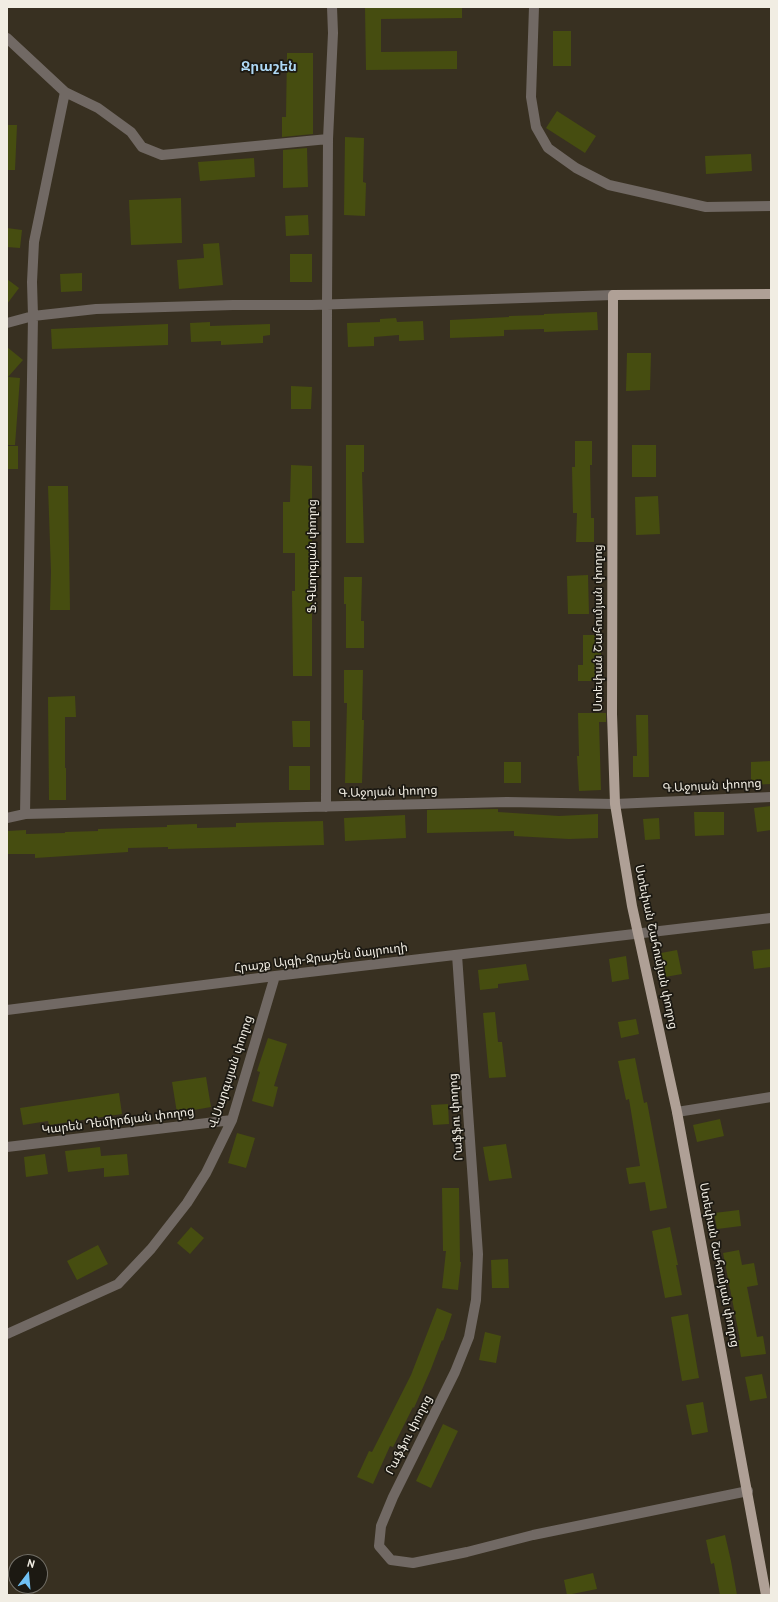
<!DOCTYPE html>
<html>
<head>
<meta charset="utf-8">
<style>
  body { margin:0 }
  #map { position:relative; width:778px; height:1602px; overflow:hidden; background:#383021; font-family:"PT Sans",sans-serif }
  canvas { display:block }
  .frame { position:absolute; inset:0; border:8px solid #f1ede3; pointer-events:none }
  .north { position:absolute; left:8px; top:1554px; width:40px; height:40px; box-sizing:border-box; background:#1c1912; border:1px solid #716e66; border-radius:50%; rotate:16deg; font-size:11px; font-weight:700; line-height:16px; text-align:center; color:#f1ede3 }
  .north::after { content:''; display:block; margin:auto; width:14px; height:18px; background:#70c1f4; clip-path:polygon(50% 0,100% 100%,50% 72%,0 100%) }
</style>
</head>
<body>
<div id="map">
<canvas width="778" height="1602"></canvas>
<div class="frame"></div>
<div class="north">N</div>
</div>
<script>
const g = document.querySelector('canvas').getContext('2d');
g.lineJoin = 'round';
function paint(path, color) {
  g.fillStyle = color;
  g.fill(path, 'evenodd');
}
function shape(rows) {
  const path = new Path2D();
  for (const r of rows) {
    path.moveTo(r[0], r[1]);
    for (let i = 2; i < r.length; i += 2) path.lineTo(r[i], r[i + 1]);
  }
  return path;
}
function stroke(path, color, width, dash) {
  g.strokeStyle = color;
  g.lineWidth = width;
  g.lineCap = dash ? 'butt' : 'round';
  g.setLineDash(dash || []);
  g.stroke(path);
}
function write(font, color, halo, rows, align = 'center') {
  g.font = font + ' "PT Sans","Noto Sans Armenian",sans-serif';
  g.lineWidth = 3.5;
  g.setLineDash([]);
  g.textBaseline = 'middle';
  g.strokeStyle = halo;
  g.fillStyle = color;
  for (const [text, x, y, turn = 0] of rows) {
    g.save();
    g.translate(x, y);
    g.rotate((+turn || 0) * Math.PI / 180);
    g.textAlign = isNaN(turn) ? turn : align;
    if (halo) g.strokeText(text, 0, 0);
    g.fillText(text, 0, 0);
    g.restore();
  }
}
paint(shape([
  [365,7,462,7,462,18,381,19,381,52,457,51,457,69,366,70],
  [553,31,571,31,571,66,553,66],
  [287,53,313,53,313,134,282,137,282,117,286,117],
  [557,111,596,136,585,153,546,128],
  [7,125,17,125,15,170,7,170],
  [345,137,364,138,363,182,366,183,365,216,344,215],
  [307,148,308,187,283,188,283,150],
  [751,154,752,171,706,174,705,156],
  [254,158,255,177,200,181,198,162],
  [181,198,182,243,131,245,129,200],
  [308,215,309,235,286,236,285,216],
  [7,228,22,230,20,248,7,247],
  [219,243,223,285,179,289,177,260,204,258,203,244],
  [290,254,312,254,312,282,290,282],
  [82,273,82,291,61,292,60,274],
  [7,279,19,288,7,304],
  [597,312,598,330,544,332,544,329,504,330,504,336,450,338,450,320,509,317,509,316,544,315,544,314],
  [396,318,397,322,423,321,424,340,399,341,399,335,374,337,374,346,348,347,347,323,380,322,380,319],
  [210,322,210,326,270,324,270,335,263,336,263,343,221,345,221,341,191,342,190,323],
  [168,324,168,345,52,349,51,329],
  [7,347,23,360,8,377,20,378,15,445,7,445],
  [627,353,651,353,650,390,626,391],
  [291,386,312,387,311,409,291,409],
  [575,441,592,441,592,465,590,465,591,518,594,518,594,542,576,542,577,513,573,513,572,467,575,467],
  [346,445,364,445,364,472,362,472,364,543,346,543],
  [632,445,656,445,656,477,632,477],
  [7,446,18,446,18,469,7,469],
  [291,465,312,466,312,676,293,676,292,591,295,591,295,553,283,553,283,502,290,502],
  [48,486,68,486,70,610,50,610,51,572],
  [658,496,660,534,636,535,635,497],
  [588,575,589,614,568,614,567,576],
  [344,577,362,577,361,621,364,621,364,648,346,648,346,604,344,604],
  [583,635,601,635,601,681,578,681,578,665,583,665],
  [344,670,363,670,362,720,364,720,362,783,345,783,347,703,344,703],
  [75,696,76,717,65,717,65,768,66,768,66,800,49,800,48,697],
  [578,713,606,713,606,722,599,722,601,790,579,791,577,756,579,756],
  [636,715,648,715,649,777,633,777,633,756,637,756],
  [292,721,310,721,310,747,293,747],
  [771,761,771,784,751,785,751,762],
  [504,762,521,762,521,783,504,783],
  [289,766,310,766,310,790,289,790],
  [771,806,771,830,757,832,754,808],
  [498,809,498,812,559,816,598,814,598,838,569,839,514,836,514,831,427,833,427,810],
  [694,812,724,812,724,835,695,836],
  [405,815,406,838,345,841,344,818],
  [659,818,660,839,645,840,643,819],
  [323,821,324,845,168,849,168,847,128,848,128,852,35,858,35,854,7,854,7,831,26,830,26,834,65,833,65,832,98,831,98,829,167,827,167,825,197,824,197,828,236,827,236,823],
  [771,949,771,967,754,969,752,951],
  [677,950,682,974,665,977,661,953],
  [626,956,629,979,612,982,609,959],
  [526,964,529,980,498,984,498,988,480,990,478,970],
  [495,1012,498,1042,502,1042,506,1077,489,1078,483,1013],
  [636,1019,639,1034,621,1038,618,1022],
  [268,1038,287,1044,274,1086,278,1087,273,1107,252,1101,260,1072,257,1071],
  [635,1058,644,1103,647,1102,667,1208,650,1211,645,1182,629,1184,626,1168,640,1166,629,1099,626,1100,618,1061],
  [206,1077,211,1107,177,1113,172,1082],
  [119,1093,122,1114,49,1125,48,1121,23,1125,20,1108],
  [448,1104,449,1124,433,1125,431,1105],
  [720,1119,724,1136,697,1142,693,1125],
  [237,1133,255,1138,246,1168,228,1163],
  [506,1144,512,1178,489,1181,483,1147],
  [100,1147,101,1156,127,1154,129,1175,104,1177,104,1168,68,1172,65,1151],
  [45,1154,48,1174,26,1177,24,1157],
  [442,1188,459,1188,460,1262,461,1262,458,1290,442,1288,446,1251,443,1251],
  [739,1210,741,1226,717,1229,714,1213],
  [191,1227,204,1238,190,1254,177,1243],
  [670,1227,678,1265,676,1265,682,1295,665,1298,652,1231],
  [98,1245,108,1264,77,1280,67,1261],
  [739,1250,742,1265,754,1263,758,1285,747,1287,757,1337,763,1336,766,1354,741,1357,738,1340,740,1340,723,1253],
  [508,1259,509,1288,492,1288,491,1260],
  [437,1308,452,1314,443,1341,442,1340,431,1369,414,1408,413,1407,393,1447,390,1446,373,1484,357,1477,369,1451,372,1452,411,1375],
  [688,1314,699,1378,682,1381,671,1317],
  [485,1332,501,1336,496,1363,479,1360],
  [762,1374,767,1398,750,1401,745,1377],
  [703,1402,708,1432,692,1435,686,1405],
  [443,1424,458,1431,431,1488,416,1481],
  [725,1535,731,1561,737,1595,720,1595,714,1563,711,1564,706,1540],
  [593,1573,597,1589,567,1595,564,1580]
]), '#464d10');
stroke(shape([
  [534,7,531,97,536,127,548,148,576,168,609,185,706,207,771,206],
  [7,38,65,92,98,108,131,132,142,147,162,155,328,139],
  [7,323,33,316,96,309,233,305,312,305,613,295],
  [326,807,327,304,328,139,333,33,332,7],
  [25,814,33,316,32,282,34,242,65,92],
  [7,818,25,814,507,802,615,804,771,797],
  [457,955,478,1254,476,1300,469,1337,455,1372,393,1497,381,1526,379,1546,391,1560,413,1563,467,1552,533,1535,748,1491],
  [7,1010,275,976,771,918],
  [677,1112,771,1097],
  [7,1147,232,1120],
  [7,1334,118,1284,151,1249,187,1203,206,1173,232,1120,275,976]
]), '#716964', 10);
stroke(shape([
  [766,1595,677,1112,632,906,615,804,612,714,613,295,771,294]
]), '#afa096', 10);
write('12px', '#f1ede3', '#1c1912', [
  ["Ֆ.Գևորգյան փողոց",313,556,-90],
  ["Ստեփան Շահումյան փողոց",599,628,-90],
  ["Գ.Աջոյան փողոց",712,786,-3],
  ["Գ.Աջոյան փողոց",388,792,-2],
  ["Ստեփան Շահումյան փողոց",656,947,78],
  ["Հրաշք Այգի-Ջրաշեն մայրուղի",321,958,-7],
  ["Վ.Սարգսյան փողոց",231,1072,-72],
  ["Րաֆֆու փողոց",456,1117,-94],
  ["Կարեն Դեմիրճյան փողոց",118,1121,-7],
  ["Ստեփան Շահումյան փողոց",719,1265,79],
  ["Րաֆֆու փողոց",409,1435,-63]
]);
write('bold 14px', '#aed8f5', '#1c1912', [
  ["Ջրաշեն",269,67]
]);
</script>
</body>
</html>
